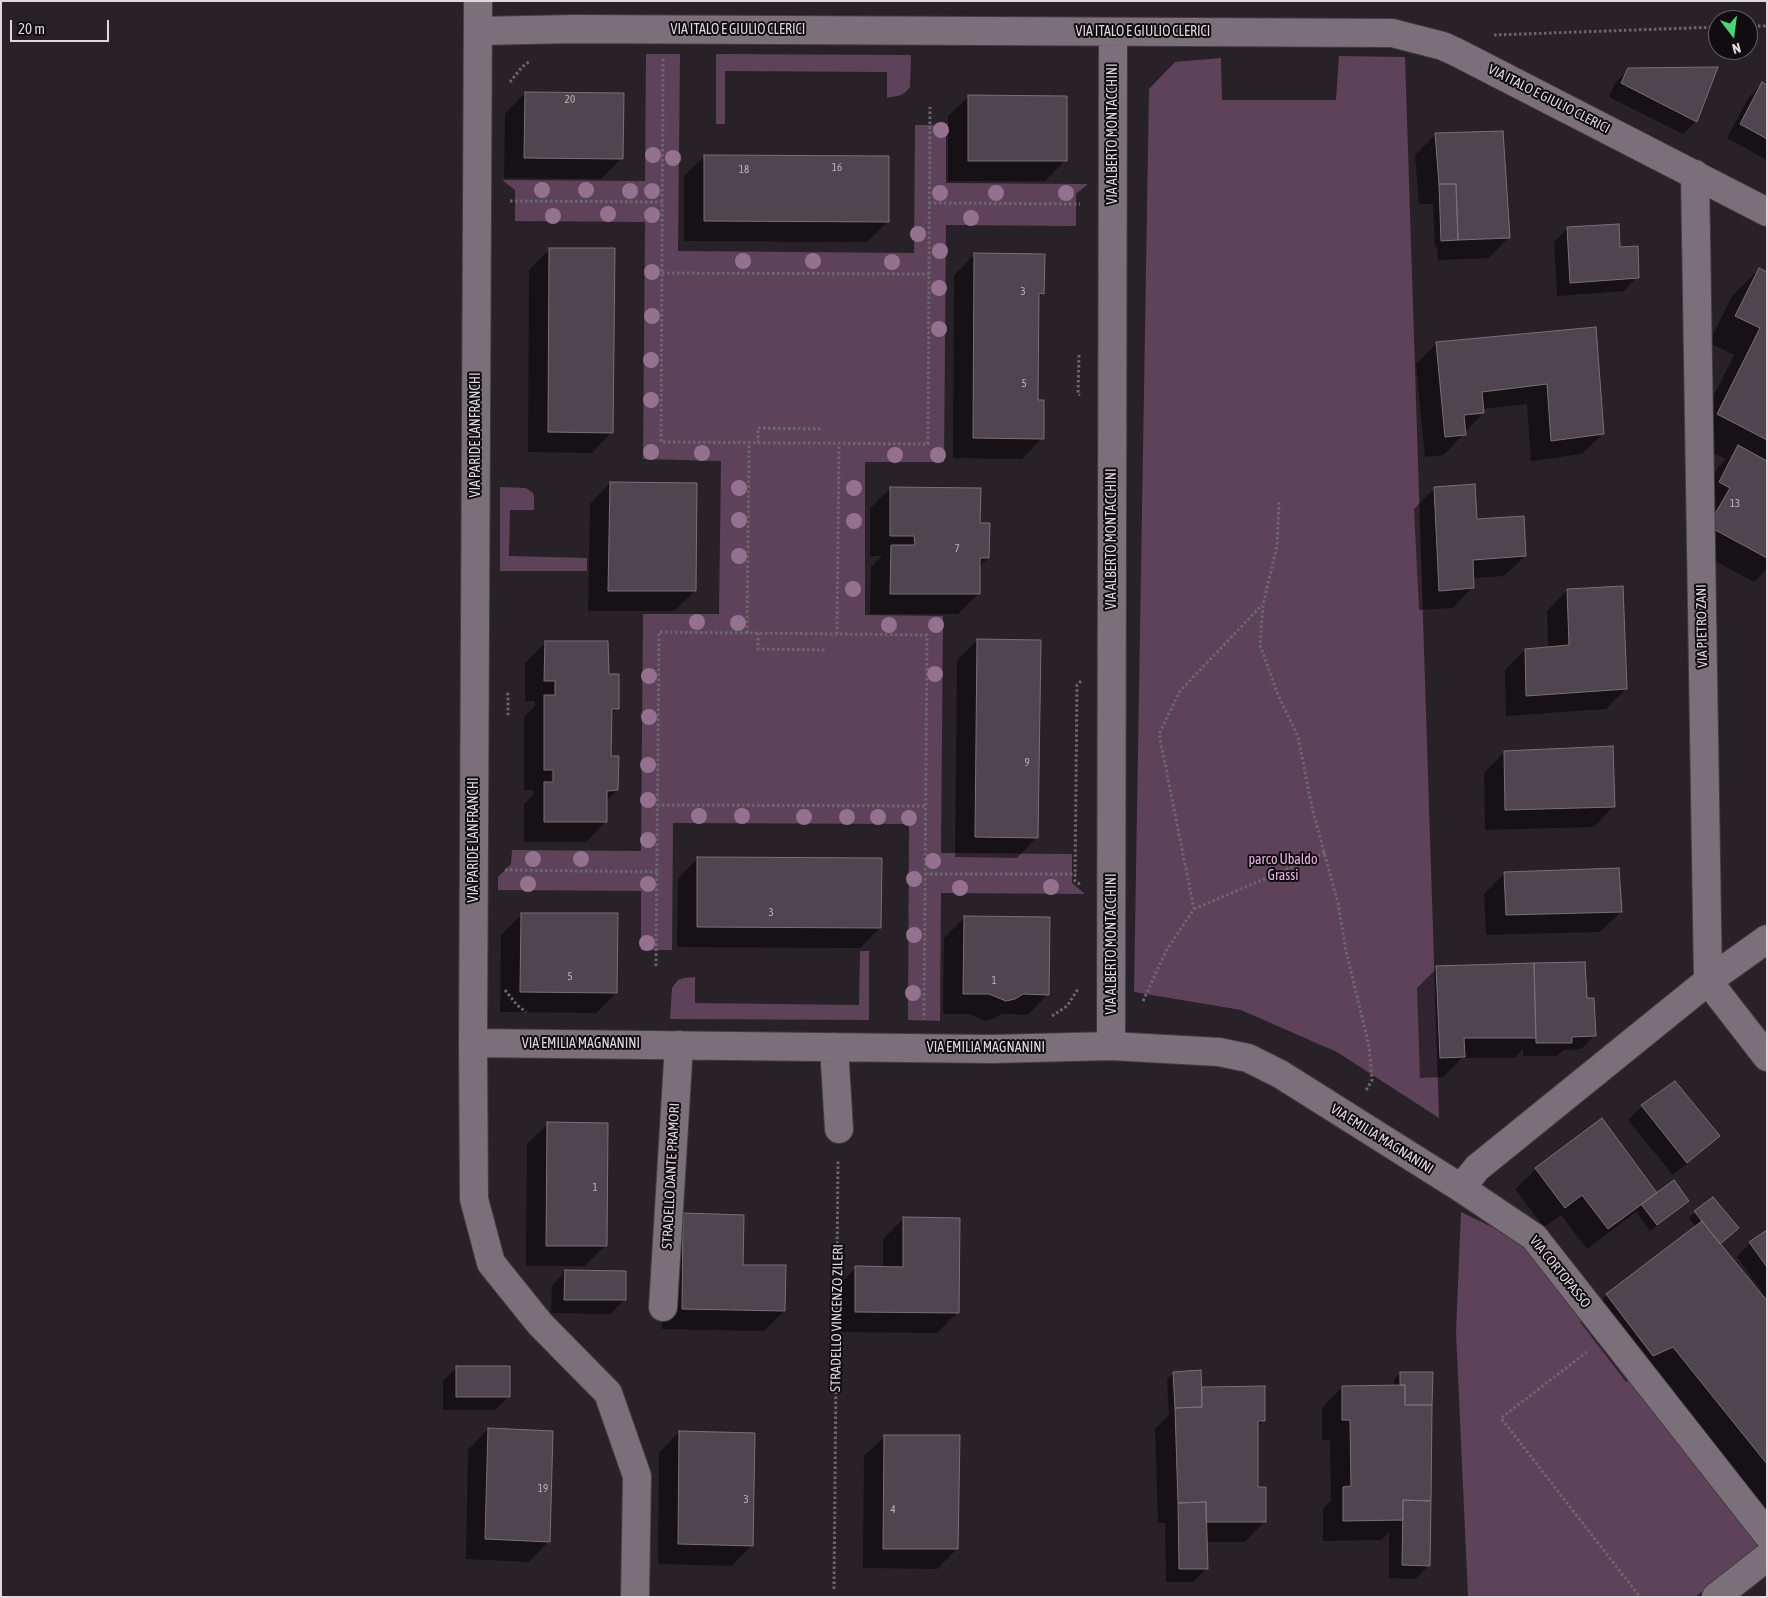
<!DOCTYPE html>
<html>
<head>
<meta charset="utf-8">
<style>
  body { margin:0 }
  #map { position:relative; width:1768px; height:1598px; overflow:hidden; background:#292128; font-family:"Asap Condensed",sans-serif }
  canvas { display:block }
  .frame { position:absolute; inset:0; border:2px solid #ded8dd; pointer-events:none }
  .north { position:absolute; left:1708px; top:10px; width:50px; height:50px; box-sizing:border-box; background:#100c0f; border:1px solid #625e61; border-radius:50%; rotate:165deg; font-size:14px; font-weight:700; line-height:20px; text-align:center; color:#ded8dd }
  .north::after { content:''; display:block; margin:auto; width:18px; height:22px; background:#47d779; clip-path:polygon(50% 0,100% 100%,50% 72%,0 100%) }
  .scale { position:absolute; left:10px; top:20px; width:99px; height:22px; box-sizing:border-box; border:2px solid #ded8dd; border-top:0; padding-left:6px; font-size:15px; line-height:18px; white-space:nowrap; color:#ded8dd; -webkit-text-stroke:4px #100c0f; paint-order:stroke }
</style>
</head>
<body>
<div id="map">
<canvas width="1768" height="1598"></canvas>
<div class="frame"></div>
<div class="north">N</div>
<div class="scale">20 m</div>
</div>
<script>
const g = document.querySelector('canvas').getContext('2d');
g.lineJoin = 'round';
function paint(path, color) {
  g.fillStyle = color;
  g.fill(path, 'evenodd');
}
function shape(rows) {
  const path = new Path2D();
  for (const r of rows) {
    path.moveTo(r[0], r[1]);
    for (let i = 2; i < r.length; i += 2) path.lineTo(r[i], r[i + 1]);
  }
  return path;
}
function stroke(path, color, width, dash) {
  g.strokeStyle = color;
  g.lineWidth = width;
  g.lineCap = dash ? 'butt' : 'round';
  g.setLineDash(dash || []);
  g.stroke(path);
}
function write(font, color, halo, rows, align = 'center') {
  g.font = font + ' "Asap Condensed",sans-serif';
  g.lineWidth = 4;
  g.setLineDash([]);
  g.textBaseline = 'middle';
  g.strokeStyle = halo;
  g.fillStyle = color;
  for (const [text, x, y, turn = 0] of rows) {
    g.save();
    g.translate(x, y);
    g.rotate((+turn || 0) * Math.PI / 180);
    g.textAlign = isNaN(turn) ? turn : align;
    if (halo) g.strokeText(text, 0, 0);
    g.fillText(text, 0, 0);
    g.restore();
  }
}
paint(shape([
  [646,54,680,54,678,251,914,253,915,125,946,125,946,183,1088,184,1076,194,1076,226,946,225,944,462,865,462,865,615,943,616,941,853,1072,854,1072,883,1085,894,941,893,940,1021,908,1020,909,824,673,823,672,950,641,950,641,891,498,890,498,877,511,864,512,850,641,851,643,614,719,614,721,461,643,459,645,222,515,221,515,190,502,180,645,181],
  [716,54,911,55,910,87,906,92,901,95,887,98,887,72,725,71,725,124,716,124],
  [1339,56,1405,57,1439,1118,1337,1052,1241,1010,1134,992,1149,89,1175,62,1221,58,1222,100,1336,100],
  [500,487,526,488,533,493,534,498,534,510,510,510,509,556,587,558,587,571,500,571],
  [860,951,869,951,869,1020,670,1019,672,988,678,980,684,978,695,977,695,1003,859,1005],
  [1461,1212,1525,1243,1761,1546,1695,1597,1468,1597,1456,1332]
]), '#5e425a');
paint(shape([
  [1629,70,1696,121,1683,134,1609,97,1615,83],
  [1762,84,1767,86,1767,160,1727,138,1749,97],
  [525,93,622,158,601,179,504,178,505,114],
  [969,96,1065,161,1045,181,948,181,948,116],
  [1436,134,1509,237,1489,258,1438,260,1437,247,1435,247,1433,204,1419,204,1415,155],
  [705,156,888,221,867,242,684,241,684,176],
  [1568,228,1637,277,1624,291,1557,296,1554,242],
  [550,249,612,432,592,453,528,452,529,270],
  [975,254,1043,293,1038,298,1037,401,1042,438,1022,459,953,458,954,275],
  [1759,269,1767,273,1767,569,1754,582,1689,547,1699,503,1718,467,1726,459,1691,441,1734,355,1709,343,1732,296],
  [1594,329,1603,434,1582,454,1531,461,1527,404,1483,409,1483,413,1444,455,1425,457,1416,364,1437,343],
  [610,483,695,591,674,611,588,611,590,504],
  [891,488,979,524,988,558,979,567,978,594,958,614,870,614,871,567,882,556,870,556,870,508],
  [1435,488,1475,521,1525,556,1504,576,1473,578,1473,587,1453,608,1419,610,1414,509],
  [1567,590,1626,689,1606,709,1506,716,1505,670,1525,650,1548,648,1547,611],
  [977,640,1037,837,1017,858,955,857,957,661],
  [545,643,607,675,618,708,610,716,610,758,617,790,606,801,606,821,586,842,524,842,524,804,533,795,533,790,524,790,524,717,535,706,535,701,525,701,525,663],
  [1504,752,1614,806,1594,827,1485,830,1484,773],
  [698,858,880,928,860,948,677,947,678,879],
  [1505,873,1621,912,1600,932,1486,935,1484,894],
  [522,914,616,993,596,1013,500,1012,501,935],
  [964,918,1048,994,1028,1015,1001,1014,993,1019,985,1021,969,1014,943,1014,944,938],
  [1437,968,1595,1035,1581,1049,1564,1050,1557,1056,1523,1056,1523,1049,1514,1058,1462,1058,1443,1077,1420,1078,1417,988],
  [1675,1083,1718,1136,1705,1149,1673,1175,1628,1120,1642,1106],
  [1602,1120,1657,1194,1688,1201,1650,1231,1636,1212,1587,1249,1561,1215,1544,1227,1515,1189,1536,1169],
  [548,1124,605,1246,585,1266,526,1266,527,1144],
  [1695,1212,1767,1304,1767,1524,1646,1373,1626,1382,1580,1322,1607,1295,1696,1227,1689,1218],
  [683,1215,742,1266,784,1311,764,1331,662,1329,663,1235],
  [904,1218,957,1313,937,1333,835,1332,835,1288,856,1268,883,1268,883,1239],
  [1767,1232,1767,1295,1765,1296,1737,1257,1750,1243],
  [566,1271,624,1300,611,1314,551,1313,552,1285],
  [457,1367,509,1396,495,1410,443,1410,443,1381],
  [1174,1373,1200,1390,1202,1389,1264,1420,1256,1428,1257,1488,1265,1521,1245,1542,1206,1542,1206,1569,1193,1582,1166,1582,1165,1523,1158,1523,1155,1429,1169,1415,1167,1379],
  [1401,1373,1432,1373,1429,1565,1415,1579,1389,1578,1389,1532,1381,1540,1323,1541,1323,1508,1331,1501,1330,1440,1322,1440,1322,1408,1342,1387,1394,1387,1394,1379],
  [488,1429,549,1541,529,1562,466,1559,468,1450],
  [679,1432,752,1545,732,1566,658,1564,659,1453],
  [885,1436,957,1549,937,1569,863,1568,864,1456]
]), '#0007');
const building = shape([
  [1718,67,1697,122,1621,83,1628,68,1718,67],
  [1762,82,1767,85,1767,139,1740,124,1762,82],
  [525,92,624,93,623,159,524,158,525,92],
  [968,95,1067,96,1067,161,968,161,968,95],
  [1503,131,1510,238,1458,240,1456,184,1439,184,1435,133,1503,131],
  [704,155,889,156,889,222,704,221,704,155],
  [1439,184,1456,184,1458,240,1441,241,1439,184],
  [1619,224,1620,247,1638,246,1639,278,1570,283,1567,227,1619,224],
  [549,248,615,248,613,433,548,432,549,248],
  [974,253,1045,254,1044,294,1039,293,1038,400,1044,400,1044,439,973,438,974,253],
  [1759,268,1767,272,1767,440,1717,414,1760,328,1735,316,1759,268],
  [1596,327,1604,434,1551,441,1547,384,1482,392,1484,413,1464,415,1466,435,1445,437,1436,342,1596,327],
  [1738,445,1767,461,1767,558,1708,526,1730,488,1719,482,1738,445],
  [610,482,697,483,696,591,608,591,610,482],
  [1475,484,1477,519,1524,516,1526,556,1473,560,1474,588,1439,591,1434,487,1475,484],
  [890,487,981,488,980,523,990,523,989,558,980,558,980,594,890,594,891,545,915,545,914,536,890,536,890,487],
  [1623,586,1627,689,1526,696,1525,649,1569,645,1567,589,1623,586],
  [977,639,1041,640,1038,838,975,837,977,639],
  [545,641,608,641,609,674,619,674,619,709,612,709,611,756,619,756,618,790,607,791,607,822,544,822,544,782,553,782,553,770,544,770,544,695,555,695,555,681,544,681,545,641],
  [1613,746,1615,807,1505,810,1504,751,1613,746],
  [697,857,882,858,881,928,697,927,697,857],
  [1619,868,1622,912,1506,915,1504,872,1619,868],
  [521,913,618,913,617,993,520,992,521,913],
  [964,916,1050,917,1049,995,1023,994,1015,999,1006,1001,989,994,963,994,964,916],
  [1585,962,1587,998,1594,998,1596,1036,1572,1037,1572,1043,1536,1043,1534,963,1585,962],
  [1534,963,1536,1038,1464,1038,1465,1057,1440,1058,1436,966,1534,963],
  [1675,1081,1720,1136,1687,1163,1641,1105,1675,1081],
  [1602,1118,1657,1193,1608,1229,1582,1195,1565,1208,1535,1168,1602,1118],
  [547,1122,608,1123,607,1246,546,1246,547,1122],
  [1674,1180,1689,1201,1657,1225,1641,1204,1674,1180],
  [1713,1197,1739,1228,1720,1244,1694,1211,1713,1197],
  [683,1213,744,1215,743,1265,786,1265,785,1311,682,1309,683,1213],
  [903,1217,960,1218,959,1313,855,1312,855,1266,903,1267,903,1217],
  [1702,1221,1767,1301,1767,1464,1673,1347,1653,1356,1606,1294,1702,1221],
  [1767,1230,1767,1267,1749,1242,1767,1230],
  [565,1270,626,1271,626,1300,564,1300,565,1270],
  [456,1366,510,1366,510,1397,456,1397,456,1366],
  [1201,1370,1202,1407,1175,1408,1173,1372,1201,1370],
  [1400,1372,1433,1372,1432,1405,1405,1405,1405,1385,1400,1385,1400,1372],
  [1405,1385,1405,1405,1432,1405,1431,1501,1403,1500,1403,1520,1343,1521,1343,1487,1351,1486,1350,1420,1342,1420,1342,1386,1405,1385],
  [1265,1386,1265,1421,1258,1421,1258,1487,1266,1487,1266,1522,1206,1522,1206,1502,1178,1503,1175,1408,1202,1407,1202,1387,1265,1386],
  [488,1428,553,1431,550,1542,485,1539,488,1428],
  [679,1431,755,1433,753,1546,678,1544,679,1431],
  [884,1435,960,1435,958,1549,883,1549,884,1435],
  [1403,1500,1431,1501,1430,1566,1402,1565,1403,1500],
  [1206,1502,1208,1569,1179,1569,1178,1503,1206,1502]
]);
paint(building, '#4f454e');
stroke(building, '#796f77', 1);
const minor = shape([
  [478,1,473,1043,474,1199,491,1263,540,1324,608,1393,637,1476,635,1597],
  [478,31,575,29,1392,33,1443,46,1458,53,1767,212],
  [1695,174,1708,981,1767,1057],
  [473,1043,992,1049,1111,1046,1219,1052,1248,1058,1280,1074,1461,1188,1534,1237,1767,1534],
  [1111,1046,1113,32],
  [834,1047,839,1129],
  [1461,1188,1477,1168,1708,981,1767,939],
  [663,1307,679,1045],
  [1716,1597,1767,1557]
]);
stroke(minor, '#433b42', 30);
stroke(shape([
  [1748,26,1767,26],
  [1494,35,1718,27],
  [663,59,661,442,928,444,930,107],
  [510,82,522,67,530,61],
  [510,201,662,202],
  [929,203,1080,204],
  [662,273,929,274],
  [1079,355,1078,394,1080,395],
  [758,443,758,428,823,429],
  [1279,502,1277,546,1263,605,1260,645,1278,695,1298,736,1312,808,1338,903,1346,951,1369,1046,1372,1080,1365,1092],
  [747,633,749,443],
  [758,633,758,649,826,650],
  [837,634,839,443],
  [1081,681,1077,685,1075,881,1081,885],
  [507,693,508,695,508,716],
  [657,805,926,806],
  [505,870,657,872],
  [925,874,1076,874],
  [1194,909,1325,853],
  [656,966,659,632,927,635,924,1019],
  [505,990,517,1005,526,1012],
  [1143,1001,1166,951,1194,909,1159,734,1180,691,1262,605],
  [1052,1016,1067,1006,1078,989],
  [1587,1352,1501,1418,1640,1597],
  [834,1589,838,1160]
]), '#6d666c', 3, [2.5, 2.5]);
stroke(minor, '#7b7079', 28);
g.fillStyle = '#94718f';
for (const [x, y] of [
  [941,130],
  [653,155],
  [673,158],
  [542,190],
  [586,190],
  [630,191],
  [652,191],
  [940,193],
  [996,193],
  [1066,193],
  [608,214],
  [652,215],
  [553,216],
  [971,218],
  [918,234],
  [940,251],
  [743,261],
  [813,261],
  [892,262],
  [652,272],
  [939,288],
  [652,316],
  [939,329],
  [651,360],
  [651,400],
  [651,452],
  [702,453],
  [895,455],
  [938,455],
  [739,488],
  [854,488],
  [739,520],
  [854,521],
  [739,556],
  [853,589],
  [697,622],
  [738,623],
  [889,625],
  [936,625],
  [935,674],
  [649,676],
  [649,717],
  [648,765],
  [648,800],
  [699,816],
  [742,816],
  [804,817],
  [847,817],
  [878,817],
  [909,818],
  [648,840],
  [533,859],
  [581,859],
  [933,861],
  [914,879],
  [528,884],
  [648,884],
  [1051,887],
  [960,888],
  [914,935],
  [647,943],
  [913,993]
]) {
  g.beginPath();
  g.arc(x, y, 8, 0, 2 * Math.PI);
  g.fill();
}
write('11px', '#bab3b9', null, [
  ["20",570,100],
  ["16",837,168],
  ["18",744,170],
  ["3",1023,292],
  ["5",1024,384],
  ["13",1735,504],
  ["7",957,549],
  ["9",1027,763],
  ["3",771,913],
  ["5",570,977],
  ["1",994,981],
  ["1",595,1188],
  ["19",543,1489],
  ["3",746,1500],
  ["4",893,1510]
]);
write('14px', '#ded8dd', '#100c0f', [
  ["VIA ITALO E GIULIO CLERICI",738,30],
  ["VIA ITALO E GIULIO CLERICI",1143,32],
  ["VIA ITALO E GIULIO CLERICI",1549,99,27],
  ["VIA ALBERTO MONTACCHINI",1113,134,-90],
  ["VIA PARIDE LANFRANCHI",476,435,-90],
  ["VIA ALBERTO MONTACCHINI",1112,539,-90],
  ["VIA PIETRO ZANI",1702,626,-91],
  ["VIA PARIDE LANFRANCHI",474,840,-90],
  ["VIA ALBERTO MONTACCHINI",1112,944,-90],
  ["VIA EMILIA MAGNANINI",581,1044],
  ["VIA EMILIA MAGNANINI",986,1048],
  ["VIA EMILIA MAGNANINI",1382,1139,32],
  ["STRADELLO DANTE PRAMORI",671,1176,-87],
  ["VIA CORTOPASSO",1560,1272,51],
  ["STRADELLO VINCENZO ZILERI",837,1318,-89]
]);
write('14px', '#ecb3e4', '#100c0f', [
  ["parco Ubaldo",1283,860],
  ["Grassi",1283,876]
]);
</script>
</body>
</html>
